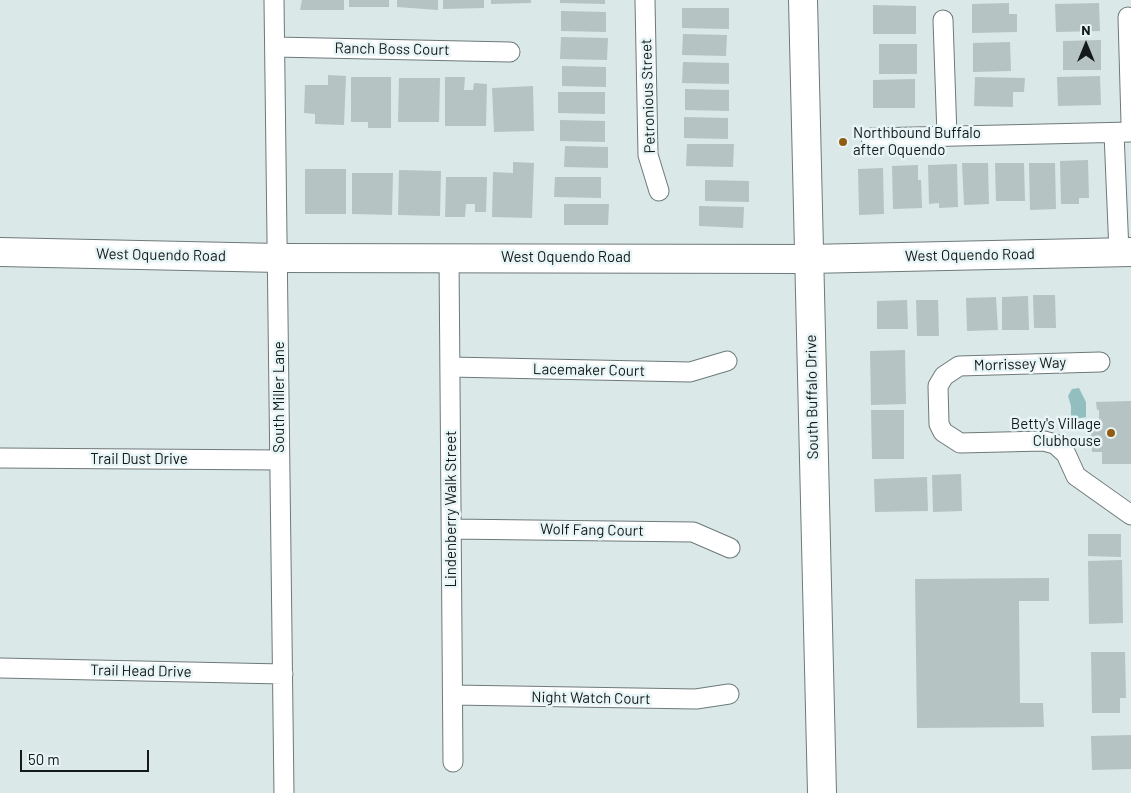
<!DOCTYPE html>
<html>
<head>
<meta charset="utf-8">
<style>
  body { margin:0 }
  #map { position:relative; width:1131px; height:793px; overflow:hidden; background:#dbe8e8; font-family:Barlow,sans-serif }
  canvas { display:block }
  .north { position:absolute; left:1061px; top:20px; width:50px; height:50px; -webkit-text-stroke:4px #e8f5f6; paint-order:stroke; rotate:0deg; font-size:14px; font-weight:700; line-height:20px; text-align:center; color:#141919 }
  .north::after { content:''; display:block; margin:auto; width:18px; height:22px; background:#141919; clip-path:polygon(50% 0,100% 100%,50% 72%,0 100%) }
  .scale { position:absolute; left:20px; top:750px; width:129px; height:22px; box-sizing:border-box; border:2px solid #141919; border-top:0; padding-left:6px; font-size:15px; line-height:18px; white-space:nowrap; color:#141919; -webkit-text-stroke:4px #e8f5f6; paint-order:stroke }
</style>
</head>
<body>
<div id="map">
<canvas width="1131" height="793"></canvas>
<div class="north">N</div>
<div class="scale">50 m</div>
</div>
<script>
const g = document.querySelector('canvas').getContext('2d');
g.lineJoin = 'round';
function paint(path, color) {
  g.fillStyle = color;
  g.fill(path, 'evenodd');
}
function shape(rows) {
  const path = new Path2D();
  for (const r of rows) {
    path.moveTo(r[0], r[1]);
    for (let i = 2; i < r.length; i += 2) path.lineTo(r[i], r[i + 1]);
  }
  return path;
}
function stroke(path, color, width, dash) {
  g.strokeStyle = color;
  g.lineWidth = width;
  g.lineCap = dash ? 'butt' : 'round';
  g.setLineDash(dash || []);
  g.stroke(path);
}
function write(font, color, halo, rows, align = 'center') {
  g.font = font + ' Barlow,sans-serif';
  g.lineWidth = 5;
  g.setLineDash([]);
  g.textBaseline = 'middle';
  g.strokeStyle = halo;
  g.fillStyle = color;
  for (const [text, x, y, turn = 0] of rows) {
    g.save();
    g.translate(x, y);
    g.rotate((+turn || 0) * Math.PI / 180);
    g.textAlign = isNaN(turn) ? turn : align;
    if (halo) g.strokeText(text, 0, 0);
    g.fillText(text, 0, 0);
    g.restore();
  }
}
paint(shape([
  [1079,388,1086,402,1086,417,1075,419,1071,418,1071,406,1068,396,1072,389]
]), '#92bec0');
paint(shape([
  [302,0,344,0,344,10,300,10],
  [349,0,389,0,389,7,349,7],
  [397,0,438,0,438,10,397,7],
  [443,0,484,0,484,8,443,9],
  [491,0,531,0,531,3,491,4],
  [560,0,605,0,605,4,560,3],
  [1009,3,1009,14,1017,14,1017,32,972,33,972,4],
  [1099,3,1100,31,1056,32,1055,4],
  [873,5,916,6,916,34,873,34],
  [682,8,729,8,729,29,682,28],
  [561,11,606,12,606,32,561,31],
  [683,34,727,35,726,56,682,55],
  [561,37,608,38,607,60,560,59],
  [1101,40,1101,70,1063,70,1063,41],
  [1010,42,1011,71,973,72,973,43],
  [879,44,917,44,917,74,879,74],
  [683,62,729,63,729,84,682,83],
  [562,66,606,67,606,87,562,86],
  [328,75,346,76,344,125,315,124,315,114,304,113,305,85,328,85],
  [1100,76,1101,105,1058,106,1057,77],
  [351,77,391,77,391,128,368,128,368,122,351,122],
  [445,77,465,77,464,90,473,90,474,83,487,84,486,126,445,126],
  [975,77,1025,78,1024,92,1013,92,1013,107,974,106],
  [399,78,440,78,439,122,398,122],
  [915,79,915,108,873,108,873,80],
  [533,86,534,131,494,132,492,88],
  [685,89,729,90,729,111,685,110],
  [558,92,605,92,605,114,558,113],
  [684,117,728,118,728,139,684,138],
  [560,120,605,121,605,142,560,141],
  [687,144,734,144,733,167,686,166],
  [565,146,608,147,608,168,564,167],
  [1088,160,1089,198,1079,198,1079,204,1061,204,1060,161],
  [513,162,534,163,532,218,492,217,493,172,513,173],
  [962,163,988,163,989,204,964,205],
  [995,163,1024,163,1025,201,996,201],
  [1029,163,1055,163,1056,209,1030,210],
  [957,164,958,207,939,208,939,203,929,204,928,165],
  [918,165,918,180,921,180,922,208,893,209,892,166],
  [883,168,884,214,859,215,858,169],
  [305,169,346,169,346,214,305,214],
  [399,170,441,171,440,216,398,215],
  [352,173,393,173,392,215,352,214],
  [446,177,487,177,486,212,475,212,475,204,466,204,465,217,445,217],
  [555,177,601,177,601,198,554,197],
  [705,180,749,181,749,202,705,201],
  [564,204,609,204,608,225,564,225],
  [699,206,744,207,743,228,699,226],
  [1033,295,1055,295,1056,328,1034,328],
  [1028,296,1029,330,1002,330,1002,297],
  [996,297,998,330,967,331,966,298],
  [907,300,908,329,877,329,877,301],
  [916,300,938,300,939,336,917,336],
  [905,350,906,404,871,405,870,351],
  [1131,401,1131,464,1102,464,1102,452,1092,452,1091,430,1099,430,1099,410,1097,410,1096,402],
  [871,410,904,410,904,459,872,459],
  [961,474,962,511,933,512,932,475],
  [927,477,928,511,875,512,874,479],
  [1088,534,1121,534,1121,557,1088,556],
  [1122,560,1123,623,1089,624,1088,561],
  [1049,578,1049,601,1019,601,1020,703,1043,703,1044,727,917,728,915,579],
  [1091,652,1125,652,1126,698,1120,698,1120,713,1092,713],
  [1131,735,1131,769,1092,770,1091,736]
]), '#b6c3c3');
const street = shape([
  [274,0,284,793],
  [645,0,648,155,659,191],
  [1128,17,1131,123],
  [943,20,947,136],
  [275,47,510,52],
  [1114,133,1119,252],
  [871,138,1131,132],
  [449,257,453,762],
  [1100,362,959,366,944,376,938,386,939,424,943,432,960,443,1044,441,1055,444,1066,454,1076,476,1131,515],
  [450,367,690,372,727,361],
  [0,458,279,460],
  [451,529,693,532,730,548],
  [0,668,283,674],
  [453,695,696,699,729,694]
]);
const secondary = shape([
  [803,0,822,793],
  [0,252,279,258,808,259,1131,252]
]);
stroke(street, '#6e797a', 21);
stroke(secondary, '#6e797a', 30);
stroke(street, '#fff', 19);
stroke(secondary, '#fff', 28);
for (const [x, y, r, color] of [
  [843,142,5,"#925d12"],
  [1111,433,5,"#925d12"]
]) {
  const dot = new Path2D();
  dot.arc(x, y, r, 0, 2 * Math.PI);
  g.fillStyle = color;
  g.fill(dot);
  stroke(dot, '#e8f5f6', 2);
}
write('15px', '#141919', '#e8f5f6', [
  ["Ranch Boss Court",392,49,1],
  ["Petronious Street",648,96,-92],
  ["West Oquendo Road",161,255,1],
  ["West Oquendo Road",970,255,-1],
  ["West Oquendo Road",566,257],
  ["Morrissey Way",1020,364,-2],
  ["Lacemaker Court",589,370,1],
  ["South Miller Lane",279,397,-90],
  ["South Buffalo Drive",812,397,-91],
  ["Trail Dust Drive",139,459],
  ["Lindenberry Walk Street",451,509,-90],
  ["Wolf Fang Court",592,530,1],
  ["Trail Head Drive",141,671,1],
  ["Night Watch Court",591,698,1]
]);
write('15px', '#141919', '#e8f5f6', [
  ["Northbound Buffalo",853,133],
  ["after Oquendo",853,150],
  ["Betty's Village",1101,424,"right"],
  ["Clubhouse",1101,441,"right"]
], 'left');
</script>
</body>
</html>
